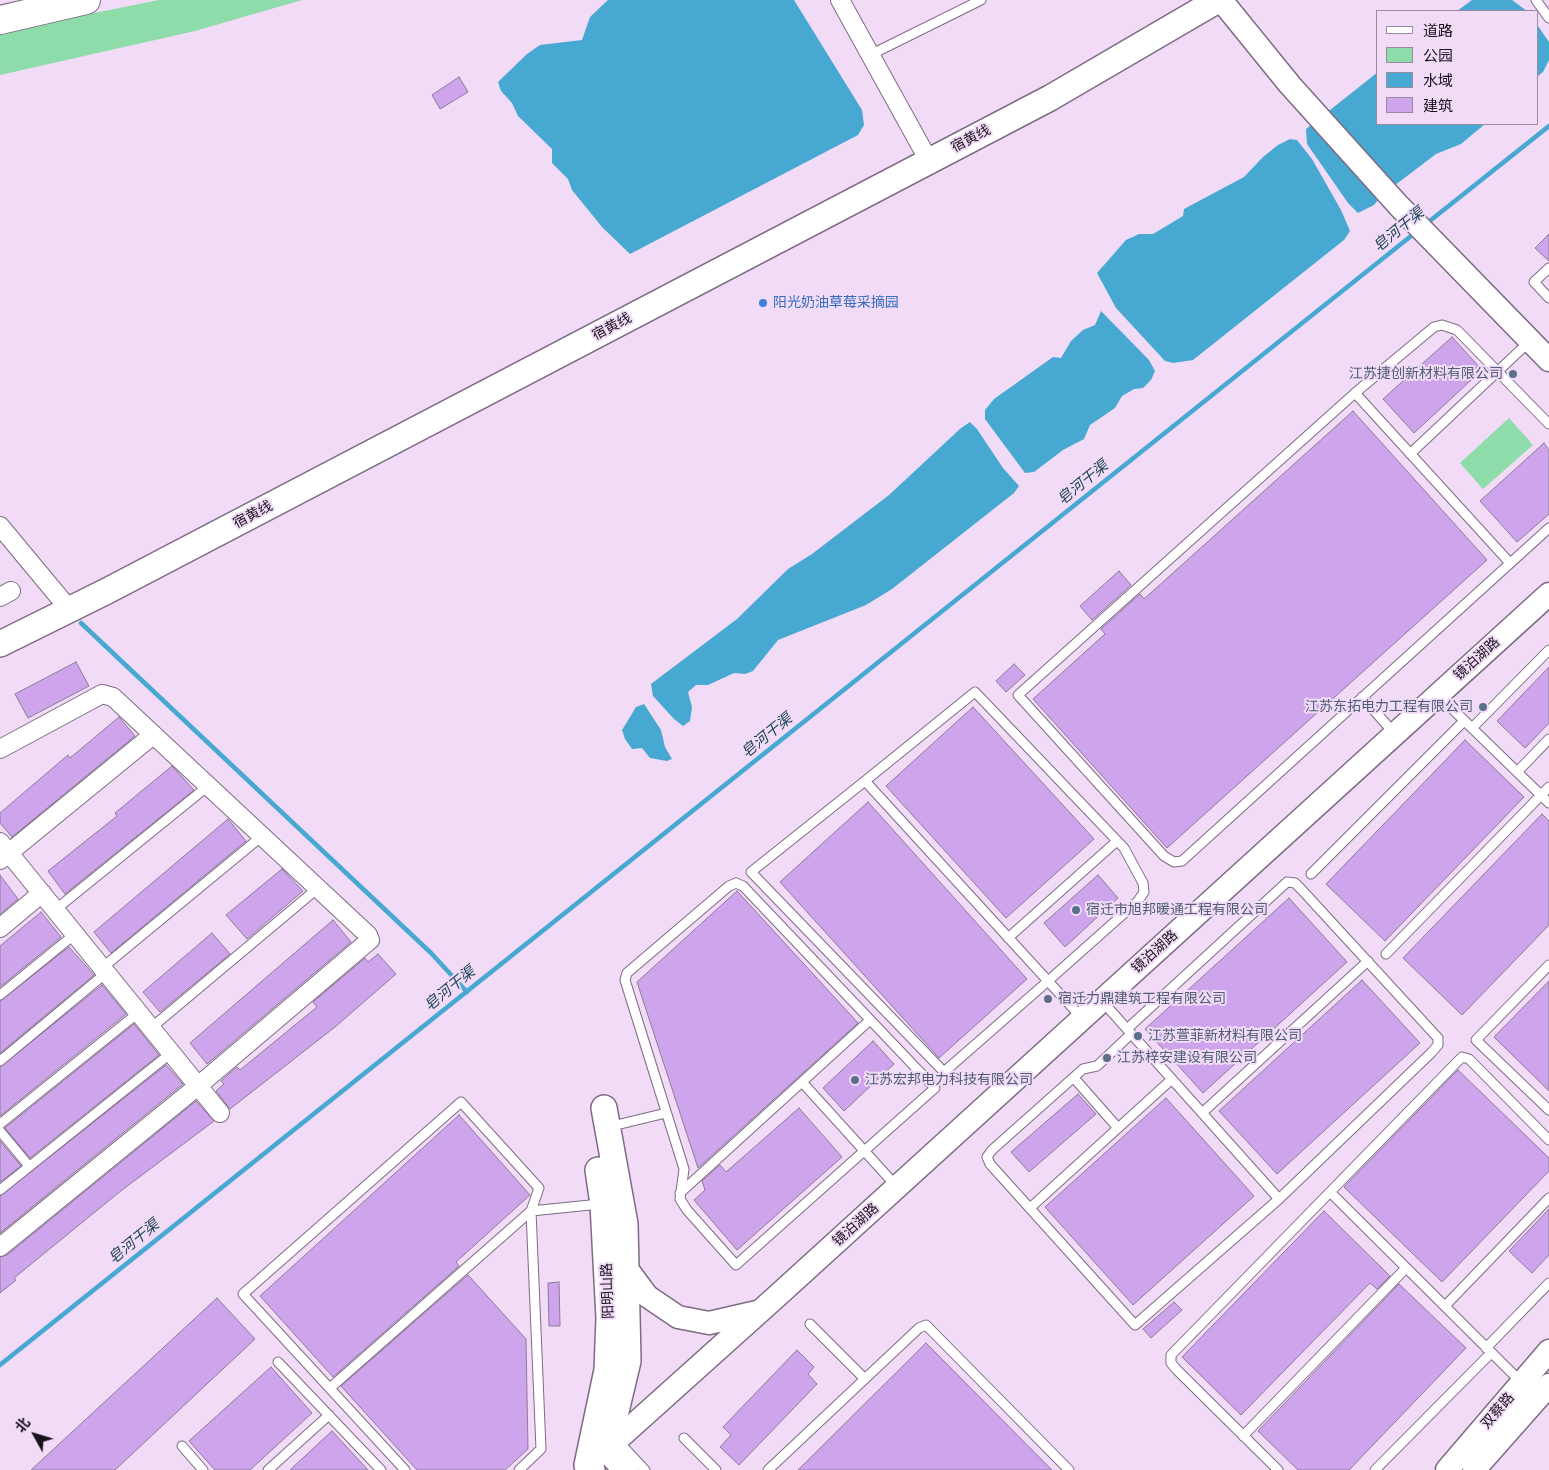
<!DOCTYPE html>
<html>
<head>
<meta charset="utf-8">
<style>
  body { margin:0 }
  #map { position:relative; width:1549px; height:1470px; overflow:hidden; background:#f1dbf7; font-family:"Fira Sans","Noto Sans SC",sans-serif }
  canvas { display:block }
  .legend { position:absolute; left:1376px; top:10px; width:162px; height:115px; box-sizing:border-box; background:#f1dbf7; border:1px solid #9b8b9f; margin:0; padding:6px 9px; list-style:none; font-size:15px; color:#19121b }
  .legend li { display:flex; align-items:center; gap:10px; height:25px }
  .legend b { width:25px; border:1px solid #9b8b9f }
  .north { position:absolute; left:10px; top:1410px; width:50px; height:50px; -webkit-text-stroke:4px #f1dbf7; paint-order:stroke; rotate:309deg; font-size:14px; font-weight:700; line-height:20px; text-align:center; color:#19121b }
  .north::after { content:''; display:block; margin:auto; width:18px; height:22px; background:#19121b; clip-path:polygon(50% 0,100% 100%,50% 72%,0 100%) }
</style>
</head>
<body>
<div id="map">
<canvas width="1549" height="1470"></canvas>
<ul class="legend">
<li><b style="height:6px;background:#fff"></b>道路</li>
<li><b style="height:14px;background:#8ddcaa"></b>公园</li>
<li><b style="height:14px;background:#47a8d1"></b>水域</li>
<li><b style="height:14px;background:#cea5ec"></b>建筑</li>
</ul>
<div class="north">北</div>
</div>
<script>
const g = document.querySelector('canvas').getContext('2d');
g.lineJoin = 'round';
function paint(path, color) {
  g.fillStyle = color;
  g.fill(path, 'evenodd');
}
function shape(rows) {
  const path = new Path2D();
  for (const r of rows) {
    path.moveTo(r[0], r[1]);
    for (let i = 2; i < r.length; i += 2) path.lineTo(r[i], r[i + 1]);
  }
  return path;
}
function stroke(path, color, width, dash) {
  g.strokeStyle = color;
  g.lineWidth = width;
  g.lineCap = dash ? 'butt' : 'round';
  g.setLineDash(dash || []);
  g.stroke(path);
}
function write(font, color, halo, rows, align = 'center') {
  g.font = font + ' "Fira Sans","Noto Sans SC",sans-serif';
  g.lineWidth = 4;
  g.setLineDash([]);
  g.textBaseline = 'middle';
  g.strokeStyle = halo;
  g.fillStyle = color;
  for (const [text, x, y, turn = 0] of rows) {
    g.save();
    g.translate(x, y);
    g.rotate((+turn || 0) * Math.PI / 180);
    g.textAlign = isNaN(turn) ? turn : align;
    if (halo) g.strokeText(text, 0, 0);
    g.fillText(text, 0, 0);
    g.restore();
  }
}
paint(shape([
  [159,0,302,0,195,31,0,75,0,32],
  [1509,418,1533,445,1483,489,1460,463]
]), '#8ddcaa');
paint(shape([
  [608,0,794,0,862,110,864,125,858,135,630,254,602,227,572,190,568,179,552,163,552,149,518,116,512,103,501,91,498,82,527,54,540,45,582,40,590,17],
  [1472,0,1512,0,1527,11,1457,11],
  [1538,26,1549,42,1549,60,1543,72,1538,76],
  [1378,72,1378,124,1485,124,1461,144,1436,154,1382,195,1374,205,1358,213,1348,203,1307,144,1306,129],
  [1290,139,1297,140,1312,159,1341,210,1350,231,1344,240,1193,360,1173,363,1165,361,1116,308,1097,273,1126,240,1139,234,1153,234,1183,216,1184,209,1244,177,1263,157,1278,145],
  [1101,311,1149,360,1155,371,1151,380,1143,388,1134,389,1122,396,1115,408,1090,425,1084,439,1063,450,1034,472,1025,473,985,419,985,410,994,399,1053,357,1061,358,1071,341,1083,330,1095,325],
  [970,422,977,429,1003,468,1019,486,1014,493,892,589,866,605,778,640,753,671,745,674,734,673,708,685,696,685,688,692,692,707,690,721,683,726,674,719,653,696,651,684,737,619,788,569,812,554,889,495,961,428],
  [644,704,661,730,665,747,672,759,667,761,650,758,642,748,632,749,625,739,622,730,636,707]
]), '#47a8d1');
stroke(shape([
  [1426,224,1549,126],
  [81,623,431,953,467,992],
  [0,1365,1416,232]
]), '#47a8d1', 4.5);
const building = shape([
  [459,77,468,92,440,109,432,95,459,77],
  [1549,234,1549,261,1535,248,1549,234],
  [1452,337,1482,370,1414,433,1383,399,1452,337],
  [1353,411,1487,560,1167,848,1033,699,1105,634,1101,629,1140,594,1144,599,1353,411],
  [1544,443,1549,450,1549,514,1517,542,1480,501,1544,443],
  [1119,571,1131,585,1092,620,1080,606,1119,571],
  [76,662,89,686,28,718,15,694,76,662],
  [1014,664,1025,675,1006,692,996,681,1014,664],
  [1549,667,1549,723,1525,748,1497,721,1549,667],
  [973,707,1094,839,1006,918,886,786,973,707],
  [119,717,135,736,12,837,0,823,0,813,68,755,70,758,119,717],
  [1465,740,1524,797,1385,941,1326,884,1465,740],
  [172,766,194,790,65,894,48,871,117,816,115,813,172,766],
  [868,802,1027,979,939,1058,780,882,868,802],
  [1542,814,1549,821,1549,925,1462,1015,1403,958,1542,814],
  [228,819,246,841,111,953,94,932,228,819],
  [282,869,303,891,247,939,226,915,282,869],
  [0,875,18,899,0,914,0,875],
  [1098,875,1118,898,1065,947,1044,923,1098,875],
  [737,891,858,1023,698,1168,637,982,737,891],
  [1289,898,1347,962,1203,1093,1145,1029,1289,898],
  [41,912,61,937,0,987,0,946,41,912],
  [333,920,351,942,207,1064,190,1043,333,920],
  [212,933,230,954,160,1012,143,992,212,933],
  [69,947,94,975,0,1053,0,1001,69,947],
  [378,954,396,974,335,1027,230,1109,216,1091,224,1084,221,1081,237,1067,240,1070,317,1007,313,1002,365,958,368,962,378,954],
  [1362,980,1420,1043,1277,1174,1219,1111,1362,980],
  [1549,981,1549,1091,1494,1037,1549,981],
  [102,985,126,1014,0,1116,0,1067,102,985],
  [134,1024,159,1055,30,1158,5,1128,134,1024],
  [873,1041,894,1064,844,1111,823,1088,873,1041],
  [166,1065,183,1084,0,1233,0,1196,166,1065],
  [1458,1070,1549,1158,1549,1171,1442,1282,1344,1187,1458,1070],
  [1078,1094,1096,1114,1029,1172,1011,1152,1078,1094],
  [1166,1098,1254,1196,1133,1305,1045,1207,1166,1098],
  [196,1101,214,1121,122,1190,14,1278,16,1280,0,1293,0,1257,7,1255,196,1101],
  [799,1108,842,1157,737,1250,694,1200,705,1190,702,1181,720,1165,726,1172,799,1108],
  [459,1115,530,1195,456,1262,459,1266,333,1377,260,1296,459,1115],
  [0,1141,21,1166,0,1182,0,1141],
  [1549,1209,1549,1255,1532,1273,1509,1251,1549,1209],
  [1324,1211,1390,1276,1377,1289,1370,1283,1241,1415,1182,1357,1324,1211],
  [468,1275,526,1339,528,1449,505,1470,417,1470,341,1386,468,1275],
  [559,1282,560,1326,549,1326,548,1283,559,1282],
  [1399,1284,1466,1348,1349,1470,1298,1470,1258,1431,1399,1284],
  [217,1298,255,1339,115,1470,31,1470,217,1298],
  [1174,1302,1182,1310,1151,1338,1143,1329,1174,1302],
  [926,1343,1052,1470,798,1470,926,1343],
  [797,1350,814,1367,808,1374,817,1384,739,1465,720,1447,731,1435,723,1427,797,1350],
  [271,1367,312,1413,250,1470,215,1470,189,1441,271,1367],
  [332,1431,368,1470,290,1470,332,1431]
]);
paint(building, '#cea5ec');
stroke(building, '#8b7c97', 1);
const service = shape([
  [1536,0,1549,18],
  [870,55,981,0],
  [1549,268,1534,282,1549,298],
  [1355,393,1510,563],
  [1549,424,1457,330,1442,325,1434,327,1355,393,1018,695,1164,856,1174,862,1182,861,1549,528],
  [1410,454,1530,341],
  [1438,695,1549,803],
  [1362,697,1395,734],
  [1472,728,1549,650],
  [1517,772,1549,739],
  [865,781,975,692,1124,848,1143,883,1144,892,1138,901,1048,981,944,1072,751,872,865,781,1048,981,1082,1018],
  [1311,874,1464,721],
  [736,883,743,886,935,1088,736,1265,687,1210,680,1199,684,1169,625,980,627,973,729,886,736,883],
  [55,910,208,786],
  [1008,938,1117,841],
  [1386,954,1549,787],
  [1549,965,1476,1040,1549,1110],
  [102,968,262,836],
  [0,995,75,934],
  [1102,1001,1279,1199],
  [151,1028,318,888],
  [1127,1029,1287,882,1295,883,1301,889,1438,1038,1438,1045,1431,1053,1279,1199,1135,1325,990,1164,987,1157,992,1150,1083,1069,1097,1066,1131,1034],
  [0,1061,106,973],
  [1074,1078,1118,1128],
  [802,1082,897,1187],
  [1202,1113,1368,961],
  [0,1124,138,1013],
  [608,1127,666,1113],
  [0,1131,29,1166],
  [0,1190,171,1053],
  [1330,1192,1462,1057,1469,1059,1549,1140],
  [680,1193,870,1020],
  [1030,1208,1172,1079],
  [1445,1306,1549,1198],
  [810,1324,865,1379],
  [1486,1348,1549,1283],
  [278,1362,381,1470],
  [330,1388,531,1211,600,1204],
  [1243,1436,1406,1268],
  [684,1438,716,1470],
  [617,1440,645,1470],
  [182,1446,203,1470],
  [268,1470,329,1415],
  [405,1470,243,1294,461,1102,539,1188,531,1211,541,1449,519,1470],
  [768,1470,919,1328,926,1325,1069,1470],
  [1278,1470,1177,1370,1171,1363,1171,1355,1330,1192,1522,1383],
  [1375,1470,1491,1353]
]);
const minor = shape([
  [840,0,929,161],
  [0,526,69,609],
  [0,597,11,591],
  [0,749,102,694,113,697,368,935,370,940,198,1086,0,1247],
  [0,842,220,1113],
  [0,860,153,735],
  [0,928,42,893]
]);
const tertiary = shape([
  [1221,0,1290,85,1399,206,1549,360],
  [627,1269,647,1296,678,1317,709,1323,757,1312],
  [600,1455,776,1297,1549,594],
  [1447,1470,1549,1351],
  [1474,1470,1549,1385]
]);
const secondary = shape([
  [0,644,107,591,1050,98,1218,0],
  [604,1108,625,1224,628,1361,607,1449,626,1470],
  [592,1470,587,1465,607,1370,609,1318,603,1204,598,1170]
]);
const primary = shape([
  [0,20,86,0]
]);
stroke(service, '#7e6b83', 11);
stroke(minor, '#7e6b83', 20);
stroke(tertiary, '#7e6b83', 25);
stroke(secondary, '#7e6b83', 28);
stroke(primary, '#7e6b83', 30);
stroke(service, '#fff', 9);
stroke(minor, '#fff', 18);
stroke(tertiary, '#fff', 22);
stroke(secondary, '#fff', 25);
stroke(primary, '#fff', 28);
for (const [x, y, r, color] of [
  [763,303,5,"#3f7fe0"],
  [1513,374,5,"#5c6f8a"],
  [1483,707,5,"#5c6f8a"],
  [1076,910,5,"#5c6f8a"],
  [1048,999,5,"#5c6f8a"],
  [1138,1036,5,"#5c6f8a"],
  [1107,1058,5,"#5c6f8a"],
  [855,1080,5,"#5c6f8a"]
]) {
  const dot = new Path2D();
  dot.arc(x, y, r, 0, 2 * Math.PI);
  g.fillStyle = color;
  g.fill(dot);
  stroke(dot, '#f1dbf7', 2);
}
write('14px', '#19121b', '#f1dbf7', [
  ["宿黄线",971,139,-28],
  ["宿黄线",612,327,-28],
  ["宿黄线",253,515,-28],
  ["镜泊湖路",1477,659,-42],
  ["镜泊湖路",1155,952,-42],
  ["镜泊湖路",856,1225,-42],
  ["阳明山路",608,1291,-92],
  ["双蔡路",1498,1411,-49]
]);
write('14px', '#366cbe', '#f1dbf7', [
  ["阳光奶油草莓采摘园",773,303]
], 'left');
write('14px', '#4e5e75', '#f1dbf7', [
  ["江苏捷创新材料有限公司",1503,374,"right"],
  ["江苏东拓电力工程有限公司",1473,707,"right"],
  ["宿迁市旭邦暖通工程有限公司",1086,910],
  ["宿迁力鼎建筑工程有限公司",1058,999],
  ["江苏萱菲新材料有限公司",1148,1036],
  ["江苏梓安建设有限公司",1117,1058],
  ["江苏宏邦电力科技有限公司",865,1080]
], 'left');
write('italic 15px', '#1c4557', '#f1dbf7', [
  ["皂河干渠",1399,230,-39],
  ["皂河干渠",1083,483,-39],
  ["皂河干渠",767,736,-39],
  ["皂河干渠",450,989,-39],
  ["皂河干渠",134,1242,-39]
]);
</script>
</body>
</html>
